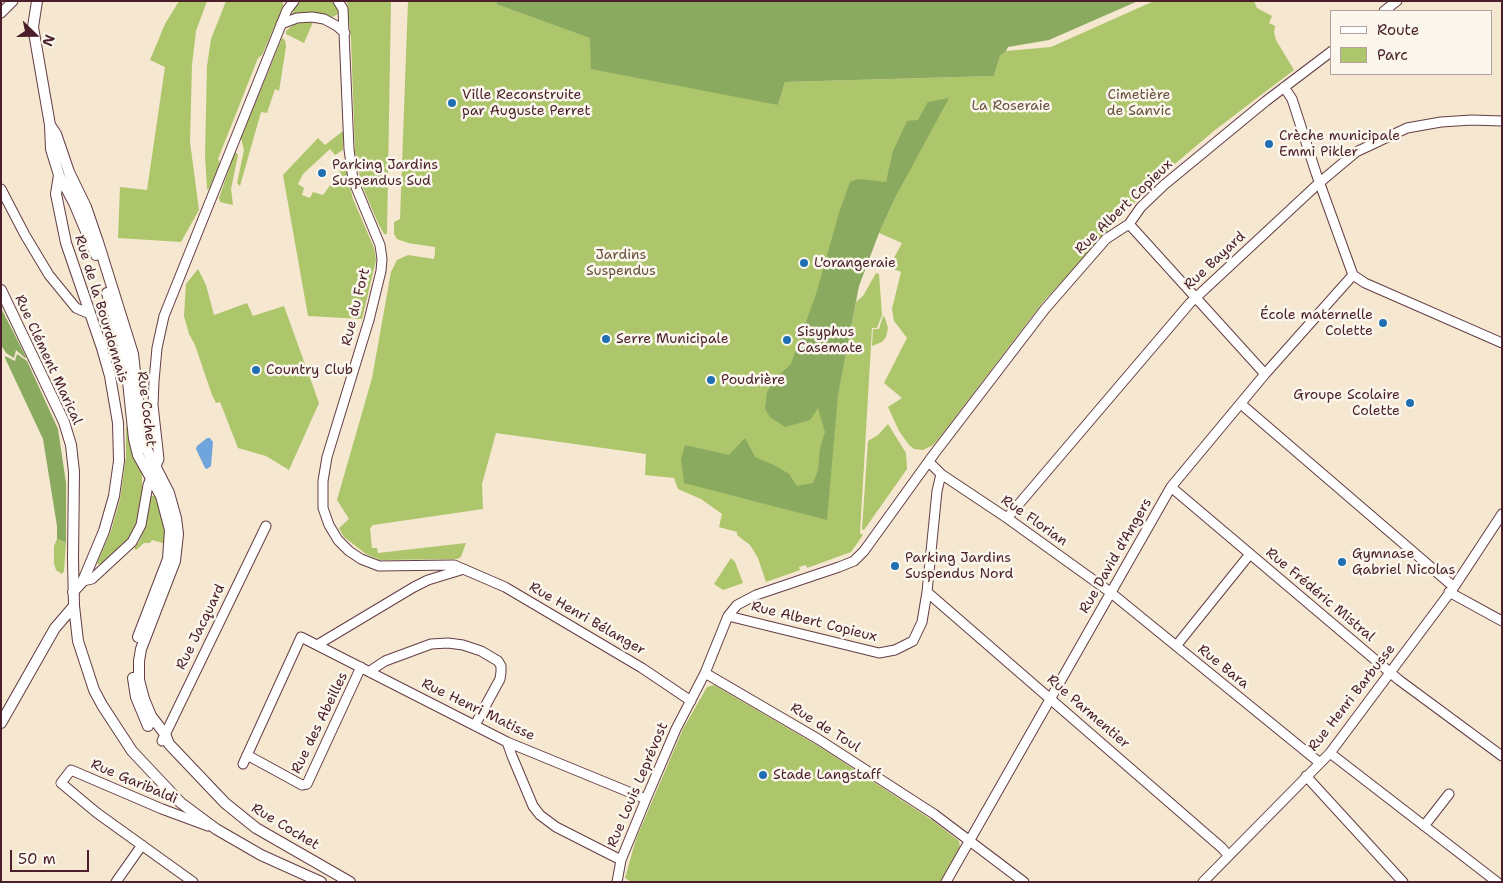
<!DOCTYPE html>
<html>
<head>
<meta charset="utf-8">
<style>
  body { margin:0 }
  #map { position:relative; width:1503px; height:883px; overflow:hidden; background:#f5e7d0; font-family:"Shantell Sans",sans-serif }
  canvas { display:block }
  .frame { position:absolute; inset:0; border:2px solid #4a1f2b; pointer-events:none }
  .legend { position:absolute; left:1330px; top:10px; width:162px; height:65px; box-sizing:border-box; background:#fbf7ec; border:1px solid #b4a19f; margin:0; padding:6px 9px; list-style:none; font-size:15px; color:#4a1f2b }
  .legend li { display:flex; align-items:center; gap:10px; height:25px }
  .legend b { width:25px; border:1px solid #b4a19f }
  .north { position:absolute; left:10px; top:10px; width:50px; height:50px; -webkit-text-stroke:4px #fbf7ec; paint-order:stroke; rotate:112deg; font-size:14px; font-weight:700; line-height:20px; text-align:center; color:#4a1f2b }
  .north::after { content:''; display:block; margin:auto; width:18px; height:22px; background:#4a1f2b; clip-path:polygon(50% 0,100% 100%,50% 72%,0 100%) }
  .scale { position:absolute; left:10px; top:850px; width:79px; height:22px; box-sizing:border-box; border:2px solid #4a1f2b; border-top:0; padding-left:6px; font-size:15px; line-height:18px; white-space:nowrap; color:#4a1f2b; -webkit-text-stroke:4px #fbf7ec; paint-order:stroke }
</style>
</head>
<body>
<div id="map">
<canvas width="1503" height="883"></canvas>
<div class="frame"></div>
<ul class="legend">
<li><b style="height:6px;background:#fff"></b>Route</li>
<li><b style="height:14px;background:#adc56b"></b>Parc</li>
</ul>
<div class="north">N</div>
<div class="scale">50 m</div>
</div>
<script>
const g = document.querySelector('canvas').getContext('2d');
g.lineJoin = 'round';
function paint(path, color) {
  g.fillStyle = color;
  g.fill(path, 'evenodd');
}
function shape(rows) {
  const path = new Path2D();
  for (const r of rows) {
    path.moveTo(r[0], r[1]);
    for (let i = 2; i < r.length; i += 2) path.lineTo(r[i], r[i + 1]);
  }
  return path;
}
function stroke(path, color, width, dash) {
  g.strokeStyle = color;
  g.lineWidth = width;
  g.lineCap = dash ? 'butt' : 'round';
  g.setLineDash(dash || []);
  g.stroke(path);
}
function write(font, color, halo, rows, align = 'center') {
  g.font = font + ' "Shantell Sans",sans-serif';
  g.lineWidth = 5;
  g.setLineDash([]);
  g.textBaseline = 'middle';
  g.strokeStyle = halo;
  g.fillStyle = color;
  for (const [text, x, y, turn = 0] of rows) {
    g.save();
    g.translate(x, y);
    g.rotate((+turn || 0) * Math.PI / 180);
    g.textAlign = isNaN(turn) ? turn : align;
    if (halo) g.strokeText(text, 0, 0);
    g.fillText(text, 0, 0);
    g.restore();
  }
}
paint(shape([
  [179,1,207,1,196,31,192,65,190,142,199,210,181,242,118,238,120,187,147,190,165,67,150,60,165,24],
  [226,1,283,1,283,7,262,55,258,58,218,159,220,163,209,189,207,189,205,155,207,66,211,39],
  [298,1,334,1,339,13,333,17,313,12,292,16,296,4],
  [347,1,391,1,387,234,384,234,378,223,361,183,355,152,351,38],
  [408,1,497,1,496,4,778,105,785,82,994,76,1000,56,1006,51,1051,47,1154,1,1254,1,1257,8,1272,16,1269,23,1275,26,1274,32,1276,40,1294,70,1215,130,1163,174,1128,209,1043,302,940,437,933,445,923,450,914,449,909,445,899,431,888,407,902,398,884,383,907,338,894,321,892,309,901,272,889,267,902,243,879,233,897,194,853,191,838,394,856,302,863,296,876,273,879,274,882,315,877,328,872,328,860,533,863,535,851,552,807,568,806,565,799,567,800,570,766,582,758,558,750,545,737,535,737,532,719,527,722,514,701,499,678,489,674,478,645,475,646,454,496,433,482,484,483,509,373,525,370,528,372,548,377,548,378,553,466,543,461,557,457,559,380,560,366,554,344,537,339,528,349,519,337,500,372,378,391,272,397,260,408,255,434,259,435,253,435,247,408,243,397,239,394,234,394,222,400,219],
  [304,22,313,22,304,43,286,34,286,31,293,25],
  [282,38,285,40,286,47,279,91,275,89,267,113,261,112,240,186,237,183,244,150,241,138],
  [343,131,343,150,335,155,330,149,303,174,298,184,304,188,302,195,310,198,313,192,323,195,340,172,337,164,347,162,350,174,347,176,353,199,374,248,376,260,362,319,308,316,283,175,318,138,325,145],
  [235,151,238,155,231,189,233,205,220,202,219,198],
  [198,269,206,285,214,315,247,303,253,316,284,306,319,403,289,470,266,456,238,448,220,402,216,403,212,395,195,345,189,334,184,316,186,284],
  [883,316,885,318,888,328,886,337,882,342,872,346,873,329,879,329],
  [888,424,906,453,907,469,864,530,862,529,868,441,878,435],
  [126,427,128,427,142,471,142,494,138,516,135,526,127,541,101,565,97,563,111,531,120,499,126,457],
  [151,496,155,496,162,514,166,544,152,540,150,543,144,543,136,550,134,548,139,542,144,530],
  [57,539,66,542,64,571,62,574,56,570,54,563,54,546],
  [731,558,735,562,743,583,723,590,714,584],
  [714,685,820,747,932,820,959,841,960,847,940,882,631,882,625,878,636,839,683,729,707,687]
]), '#adc56b');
paint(shape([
  [497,1,1138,1,1049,40,1008,47,1006,51,1000,56,994,76,785,82,778,105,591,69,590,38,496,4],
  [949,98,897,194,879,233,859,286,838,395,827,520,684,483,681,459,685,445,729,455,745,438,755,457,776,466,789,474,797,486,813,483,818,470,820,448,825,432,818,408,810,420,785,427,770,417,765,409,767,392,777,377,791,364,817,291,839,213,850,182,858,179,886,182,893,151,907,121,918,120,928,102],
  [1,308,26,357,25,358,16,350,14,358,6,353,1,345],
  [17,354,27,361,58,429,66,483,66,542,57,539,57,526,43,439,5,358,5,356,15,361]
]), '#8aaa5f');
paint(shape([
  [207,438,210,438,213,442,211,466,207,469,205,468,196,449,197,446]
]), '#6fa5dc');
const minor = shape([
  [338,1,343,9,349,149,353,180,380,245,382,259,381,271,369,320,327,457,323,481,323,508,329,525,338,540,349,551,361,559,379,566,454,565,505,587,642,668,691,701],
  [1384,11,1397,1],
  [1,13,13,1],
  [281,24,297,18,312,17,324,19,337,26,345,33],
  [1284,87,1292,99,1316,173,1353,275],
  [1,189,25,235,49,275,76,308,90,314],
  [1129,224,1265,374],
  [1353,275,1365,283,1502,343],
  [1241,404,1454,587],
  [941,474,1007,518,1110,592,1320,763],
  [1171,487,1399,680,1502,756],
  [1007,518,1190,303,1319,183,1356,152,1407,128,1441,122,1472,120,1502,121],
  [83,581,92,579,132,542,141,525,148,485,159,459,153,405,154,381,157,348,164,316,287,10,294,1],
  [927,592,1222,848,1228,855],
  [1449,592,1502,621],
  [728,616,879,653,895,650,913,641,922,622,927,592,937,491,941,474,929,462],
  [317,645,414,587,428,580,464,569],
  [1176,646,1250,554],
  [370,671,385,661,431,644,448,643,463,645,481,651,498,661,501,666,501,672,500,679,475,725],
  [705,673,818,739,934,814,1024,882],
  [162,741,266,526],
  [507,742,512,756,533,806,540,815,556,827,621,860],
  [1330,753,1497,882],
  [247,755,302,785,307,784,361,667],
  [243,764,301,637,507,742,646,799],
  [1306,776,1403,882],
  [1424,826,1449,794],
  [116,882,142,845],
  [193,882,97,813,61,783,71,770,162,809,208,826],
  [617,882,621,860,646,799,676,729,705,673,728,616,737,605,756,595,839,567,854,561,864,551,934,454,1045,309,1106,239,1129,224,1141,207,1164,185,1266,101,1332,51],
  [946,882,1171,487,1265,374,1353,275],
  [1203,882,1330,753,1454,587,1502,514]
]);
const tertiary = shape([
  [37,1,33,27,50,125,51,149,59,175,74,203,96,255],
  [50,125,56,134,69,172,86,207,98,242,133,354,142,435,146,448,169,493,176,518,178,534,175,561,141,649,139,661,139,680,144,699,151,716,165,734,169,744,225,803,256,828,350,882],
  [59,175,56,194,66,243,102,348,110,376,118,423,119,461,114,496,104,531,83,581,73,592],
  [1,290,64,422,71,445,74,472,73,559,74,606,78,641,94,690,102,705,132,751,181,803,216,829,261,855,321,882],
  [107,293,125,353,134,439,138,455,161,496,170,530,168,559,138,637],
  [133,678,136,697,148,726],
  [1,723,55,628,74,606]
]);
stroke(minor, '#643d44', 11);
stroke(tertiary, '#643d44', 12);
stroke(minor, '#fff', 9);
stroke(tertiary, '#fff', 10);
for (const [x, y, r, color] of [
  [452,103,5,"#1f6fb2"],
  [1269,144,5,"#1f6fb2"],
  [322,173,5,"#1f6fb2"],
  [804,263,5,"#1f6fb2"],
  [1383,323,5,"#1f6fb2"],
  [606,339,5,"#1f6fb2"],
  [787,340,5,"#1f6fb2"],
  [256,370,5,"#1f6fb2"],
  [711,380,5,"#1f6fb2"],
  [1410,403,5,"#1f6fb2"],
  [1342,562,5,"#1f6fb2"],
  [895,566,5,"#1f6fb2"],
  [763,775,5,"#1f6fb2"]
]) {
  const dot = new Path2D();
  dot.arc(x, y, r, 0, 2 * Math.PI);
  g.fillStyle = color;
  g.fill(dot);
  stroke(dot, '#fbf7ec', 2);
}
write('14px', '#4a1f2b', '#fbf7ec', [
  ["Ville Reconstruite",462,95],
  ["par Auguste Perret",462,111],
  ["Crèche municipale",1279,136],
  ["Emmi Pikler",1279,152],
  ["Parking Jardins",332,165],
  ["Suspendus Sud",332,181],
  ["L'orangeraie",814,263],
  ["École maternelle",1373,315,"right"],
  ["Colette",1373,331,"right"],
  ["Sisyphus",797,332],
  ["Casemate",797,348],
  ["Serre Municipale",616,339],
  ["Country Club",266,370],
  ["Poudrière",721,380],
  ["Groupe Scolaire",1400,395,"right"],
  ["Colette",1400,411,"right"],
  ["Gymnase",1352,554],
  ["Gabriel Nicolas",1352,570],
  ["Parking Jardins",905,558],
  ["Suspendus Nord",905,574],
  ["Stade Langstaff",773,775]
], 'left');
write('14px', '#68513e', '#fbf7ec', [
  ["Cimetière",1139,95],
  ["de Sanvic",1139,111],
  ["La Roseraie",1011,106],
  ["Jardins",621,255],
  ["Suspendus",621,271]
]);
write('14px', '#4a1f2b', '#fbf7ec', [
  ["Rue Albert Copieux",1124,207,-44],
  ["Rue Bayard",1215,261,-43],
  ["Rue du Fort",356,307,-76],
  ["Rue de la Bourdonnais",101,309,73],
  ["Rue Clément Marical",48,360,65],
  ["Rue Cochet",146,409,83],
  ["Rue Florian",1034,521,35],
  ["Rue David d'Angers",1116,556,-60],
  ["Rue Frédéric Mistral",1320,595,40],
  ["Rue Henri Bélanger",587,619,30],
  ["Rue Albert Copieux",814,622,14],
  ["Rue Jacquard",201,627,-64],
  ["Rue Bara",1223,667,39],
  ["Rue Henri Barbusse",1352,698,-52],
  ["Rue Henri Matisse",478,710,26],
  ["Rue Parmentier",1088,712,41],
  ["Rue des Abeilles",320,723,-64],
  ["Rue de Toul",825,728,32],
  ["Rue Garibaldi",134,782,23],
  ["Rue Louis Leprévost",638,785,-67],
  ["Rue Cochet",285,827,31]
]);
</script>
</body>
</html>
